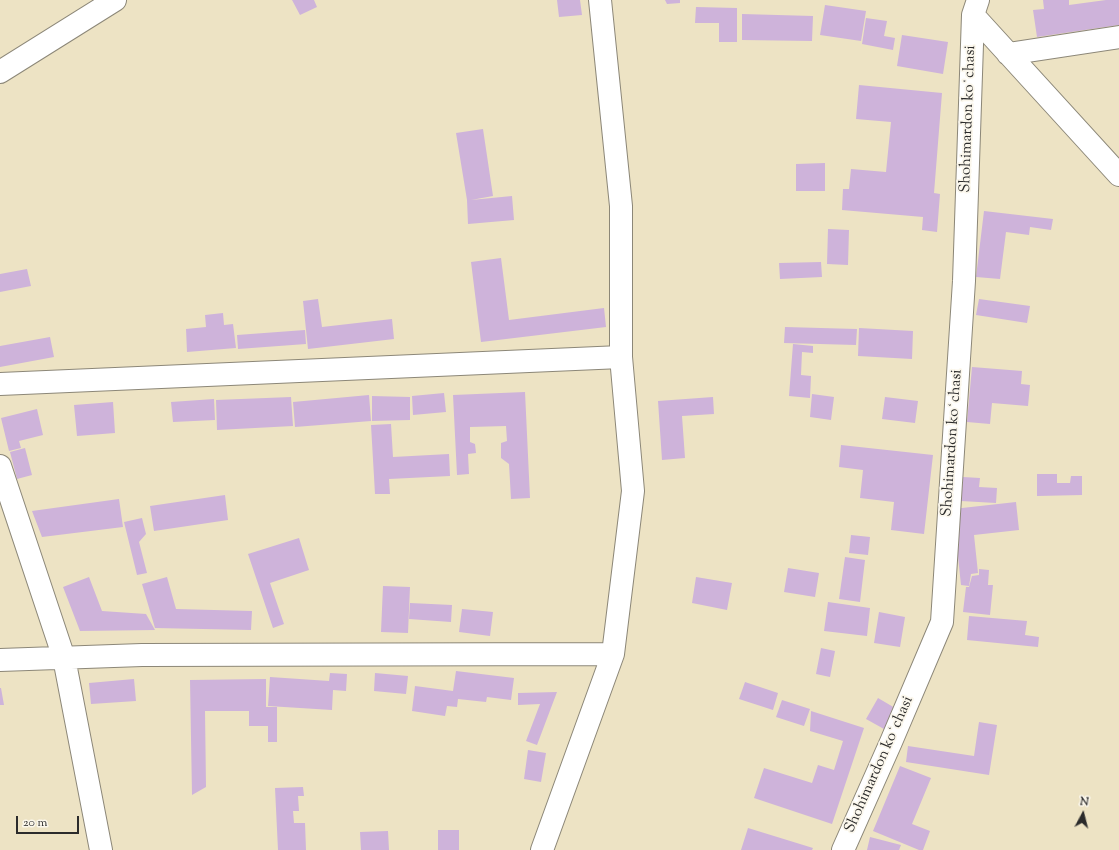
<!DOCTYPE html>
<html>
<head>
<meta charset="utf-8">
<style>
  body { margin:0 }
  #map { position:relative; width:1119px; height:850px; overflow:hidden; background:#ede3c4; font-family:"Sorts Mill Goudy",serif }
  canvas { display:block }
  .north { position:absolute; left:1063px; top:794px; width:40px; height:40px; -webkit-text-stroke:3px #fbf7ec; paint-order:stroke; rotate:7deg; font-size:11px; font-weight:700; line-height:16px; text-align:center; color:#2b2b2b }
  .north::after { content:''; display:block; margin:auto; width:14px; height:18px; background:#2b2b2b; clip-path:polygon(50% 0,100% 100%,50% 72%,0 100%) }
  .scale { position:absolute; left:16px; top:816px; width:63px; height:18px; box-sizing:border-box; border:2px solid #2b2b2b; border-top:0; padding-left:5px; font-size:12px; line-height:14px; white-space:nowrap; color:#2b2b2b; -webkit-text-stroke:3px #fbf7ec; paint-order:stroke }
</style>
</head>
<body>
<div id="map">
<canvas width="1119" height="850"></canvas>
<div class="north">N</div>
<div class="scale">20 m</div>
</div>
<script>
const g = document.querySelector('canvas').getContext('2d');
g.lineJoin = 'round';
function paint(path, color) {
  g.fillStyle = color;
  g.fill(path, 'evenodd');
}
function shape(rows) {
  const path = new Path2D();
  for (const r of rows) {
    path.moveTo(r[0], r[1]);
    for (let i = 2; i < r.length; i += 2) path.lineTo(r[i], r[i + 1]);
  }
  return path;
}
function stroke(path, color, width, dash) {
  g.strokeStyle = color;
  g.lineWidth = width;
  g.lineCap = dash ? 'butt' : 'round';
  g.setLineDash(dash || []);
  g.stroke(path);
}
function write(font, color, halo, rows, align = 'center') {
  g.font = font + ' "Sorts Mill Goudy",serif';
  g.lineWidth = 3.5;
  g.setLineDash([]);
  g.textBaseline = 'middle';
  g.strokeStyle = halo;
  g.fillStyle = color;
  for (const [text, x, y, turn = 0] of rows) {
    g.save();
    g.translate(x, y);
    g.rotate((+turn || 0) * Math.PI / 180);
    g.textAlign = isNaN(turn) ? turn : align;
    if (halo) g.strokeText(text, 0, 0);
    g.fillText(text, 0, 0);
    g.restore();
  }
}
paint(shape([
  [292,0,314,0,317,7,300,15],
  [557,0,580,0,582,15,559,17],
  [665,0,680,0,680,3,667,4],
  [1043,0,1069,0,1069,5,1106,0,1119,0,1119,25,1037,37,1033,10,1044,9],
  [825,5,866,11,861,41,820,35],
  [696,7,737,8,737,42,719,42,719,23,695,23],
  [742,14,813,16,812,41,742,40],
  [866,18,887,21,884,36,895,38,893,50,862,44],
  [902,35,948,42,943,74,897,66],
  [859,85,942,93,934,193,940,194,937,232,922,230,923,217,842,210,843,189,849,189,851,169,886,172,891,122,856,119],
  [483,129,493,196,471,200,512,196,514,220,468,224,467,200,456,133],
  [825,163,825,191,796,191,796,164],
  [984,211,1053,219,1051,230,1030,227,1029,235,1006,232,1000,279,976,277],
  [828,229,849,230,848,265,827,264],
  [501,258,509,320,604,308,606,327,481,342,471,262],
  [821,262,822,277,780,279,779,263],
  [27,269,31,286,0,292,0,274],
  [318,299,322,327,392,319,394,339,308,349,303,301],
  [979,299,1030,306,1027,323,976,315],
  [223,313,224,325,233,324,236,348,187,352,186,329,206,327,205,315],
  [785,327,857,329,856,345,784,343],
  [859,328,913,331,912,359,858,356],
  [305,330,306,344,238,349,237,335],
  [50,337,54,357,0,367,0,346],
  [793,344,813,346,813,353,802,352,801,375,811,376,810,398,789,396],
  [972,367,1022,371,1021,384,1030,385,1028,406,992,403,990,424,967,422],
  [525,392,530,498,511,499,509,464,501,458,501,443,507,441,506,426,470,427,470,442,475,444,476,453,468,454,469,474,457,475,453,395],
  [444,393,446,412,413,415,412,396],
  [812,394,834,397,831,420,810,417],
  [369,395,371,421,295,427,293,402],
  [372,396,410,397,410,420,372,421],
  [291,397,293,426,217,430,216,400],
  [713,397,714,414,682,416,685,458,662,460,658,401],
  [885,397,918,401,915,423,882,419],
  [214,399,215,420,173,422,171,402],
  [113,402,115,433,77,436,74,405],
  [37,409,43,435,19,441,21,448,9,451,1,418],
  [391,424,393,457,449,454,450,476,389,479,390,494,375,494,371,425],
  [841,445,933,455,924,534,891,530,894,502,860,498,863,470,839,467],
  [25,448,32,475,17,479,10,452],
  [1037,474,1057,474,1057,483,1070,483,1071,476,1082,476,1082,495,1037,496],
  [963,477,980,478,979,487,997,488,996,503,961,501],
  [225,495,228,520,154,531,150,506],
  [119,499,123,527,42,537,32,511],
  [1016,502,1019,530,974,535,978,573,971,574,969,586,961,585,953,509],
  [142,518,146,534,139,542,147,573,137,575,124,522],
  [851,535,870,537,868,555,849,553],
  [299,538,309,570,270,583,284,624,273,628,248,554],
  [845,557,865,560,860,602,839,599],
  [788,568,819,573,815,597,784,592],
  [979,569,989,570,988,585,993,585,990,615,963,612,966,587,970,587,969,587,972,576,979,575],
  [89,577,102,611,146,614,155,630,80,631,63,587],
  [167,577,176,609,252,611,251,630,155,628,142,584],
  [696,577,732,583,727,610,692,603],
  [383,586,410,587,408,633,381,632],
  [828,602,870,608,867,636,824,631],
  [410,603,452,605,451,622,409,619],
  [462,609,493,612,490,636,459,632],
  [879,612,905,617,900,647,874,643],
  [969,616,1027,621,1025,635,1039,637,1038,647,967,640],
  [821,648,835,651,830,677,816,674],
  [456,671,514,678,511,700,487,697,486,702,458,699,457,707,447,706,445,716,412,711,415,686,453,691],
  [330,673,347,674,346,691,333,690,332,710,268,706,270,677,329,681],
  [375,673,408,676,406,694,374,691],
  [134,679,136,701,91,704,89,683],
  [266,679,266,707,277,707,277,742,268,742,268,726,249,726,249,711,205,711,206,787,192,795,190,680],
  [745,682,778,693,773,710,739,699],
  [0,688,1,688,4,705,0,705],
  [557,692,537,745,526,741,540,704,518,705,518,693],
  [878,698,895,708,884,729,866,719],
  [782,700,810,709,804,726,776,717],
  [811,711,864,728,832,824,754,798,764,768,812,783,818,765,834,770,843,741,810,731],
  [979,722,997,725,989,775,906,762,908,746,974,756],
  [528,750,546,753,541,782,524,779],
  [900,766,931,778,912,824,930,831,923,850,919,850,873,831],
  [303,787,304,796,298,796,299,811,293,811,294,823,305,823,306,850,278,850,275,788],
  [748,828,813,848,812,850,741,850],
  [438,830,459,830,459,850,438,850],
  [388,831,389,850,361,850,360,832],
  [870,837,901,845,899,850,867,850]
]), '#ceb3da');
const minor = shape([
  [973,15,1119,175],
  [1008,54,1119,37],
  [0,72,115,0],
  [0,384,621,357],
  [0,466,64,658,101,850],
  [0,660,142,655,613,654],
  [542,850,613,654,633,491,621,357,621,206,600,0],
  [843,850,891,742,942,622,964,281,973,15,978,0]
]);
stroke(minor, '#8c8778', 24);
stroke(minor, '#fff', 22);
write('15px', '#2b2b2b', '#fbf7ec', [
  ["Shohimardon koʻchasi",969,119,-88],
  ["Shohimardon koʻchasi",953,443,-86],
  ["Shohimardon koʻchasi",880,765,-66]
]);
</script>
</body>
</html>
